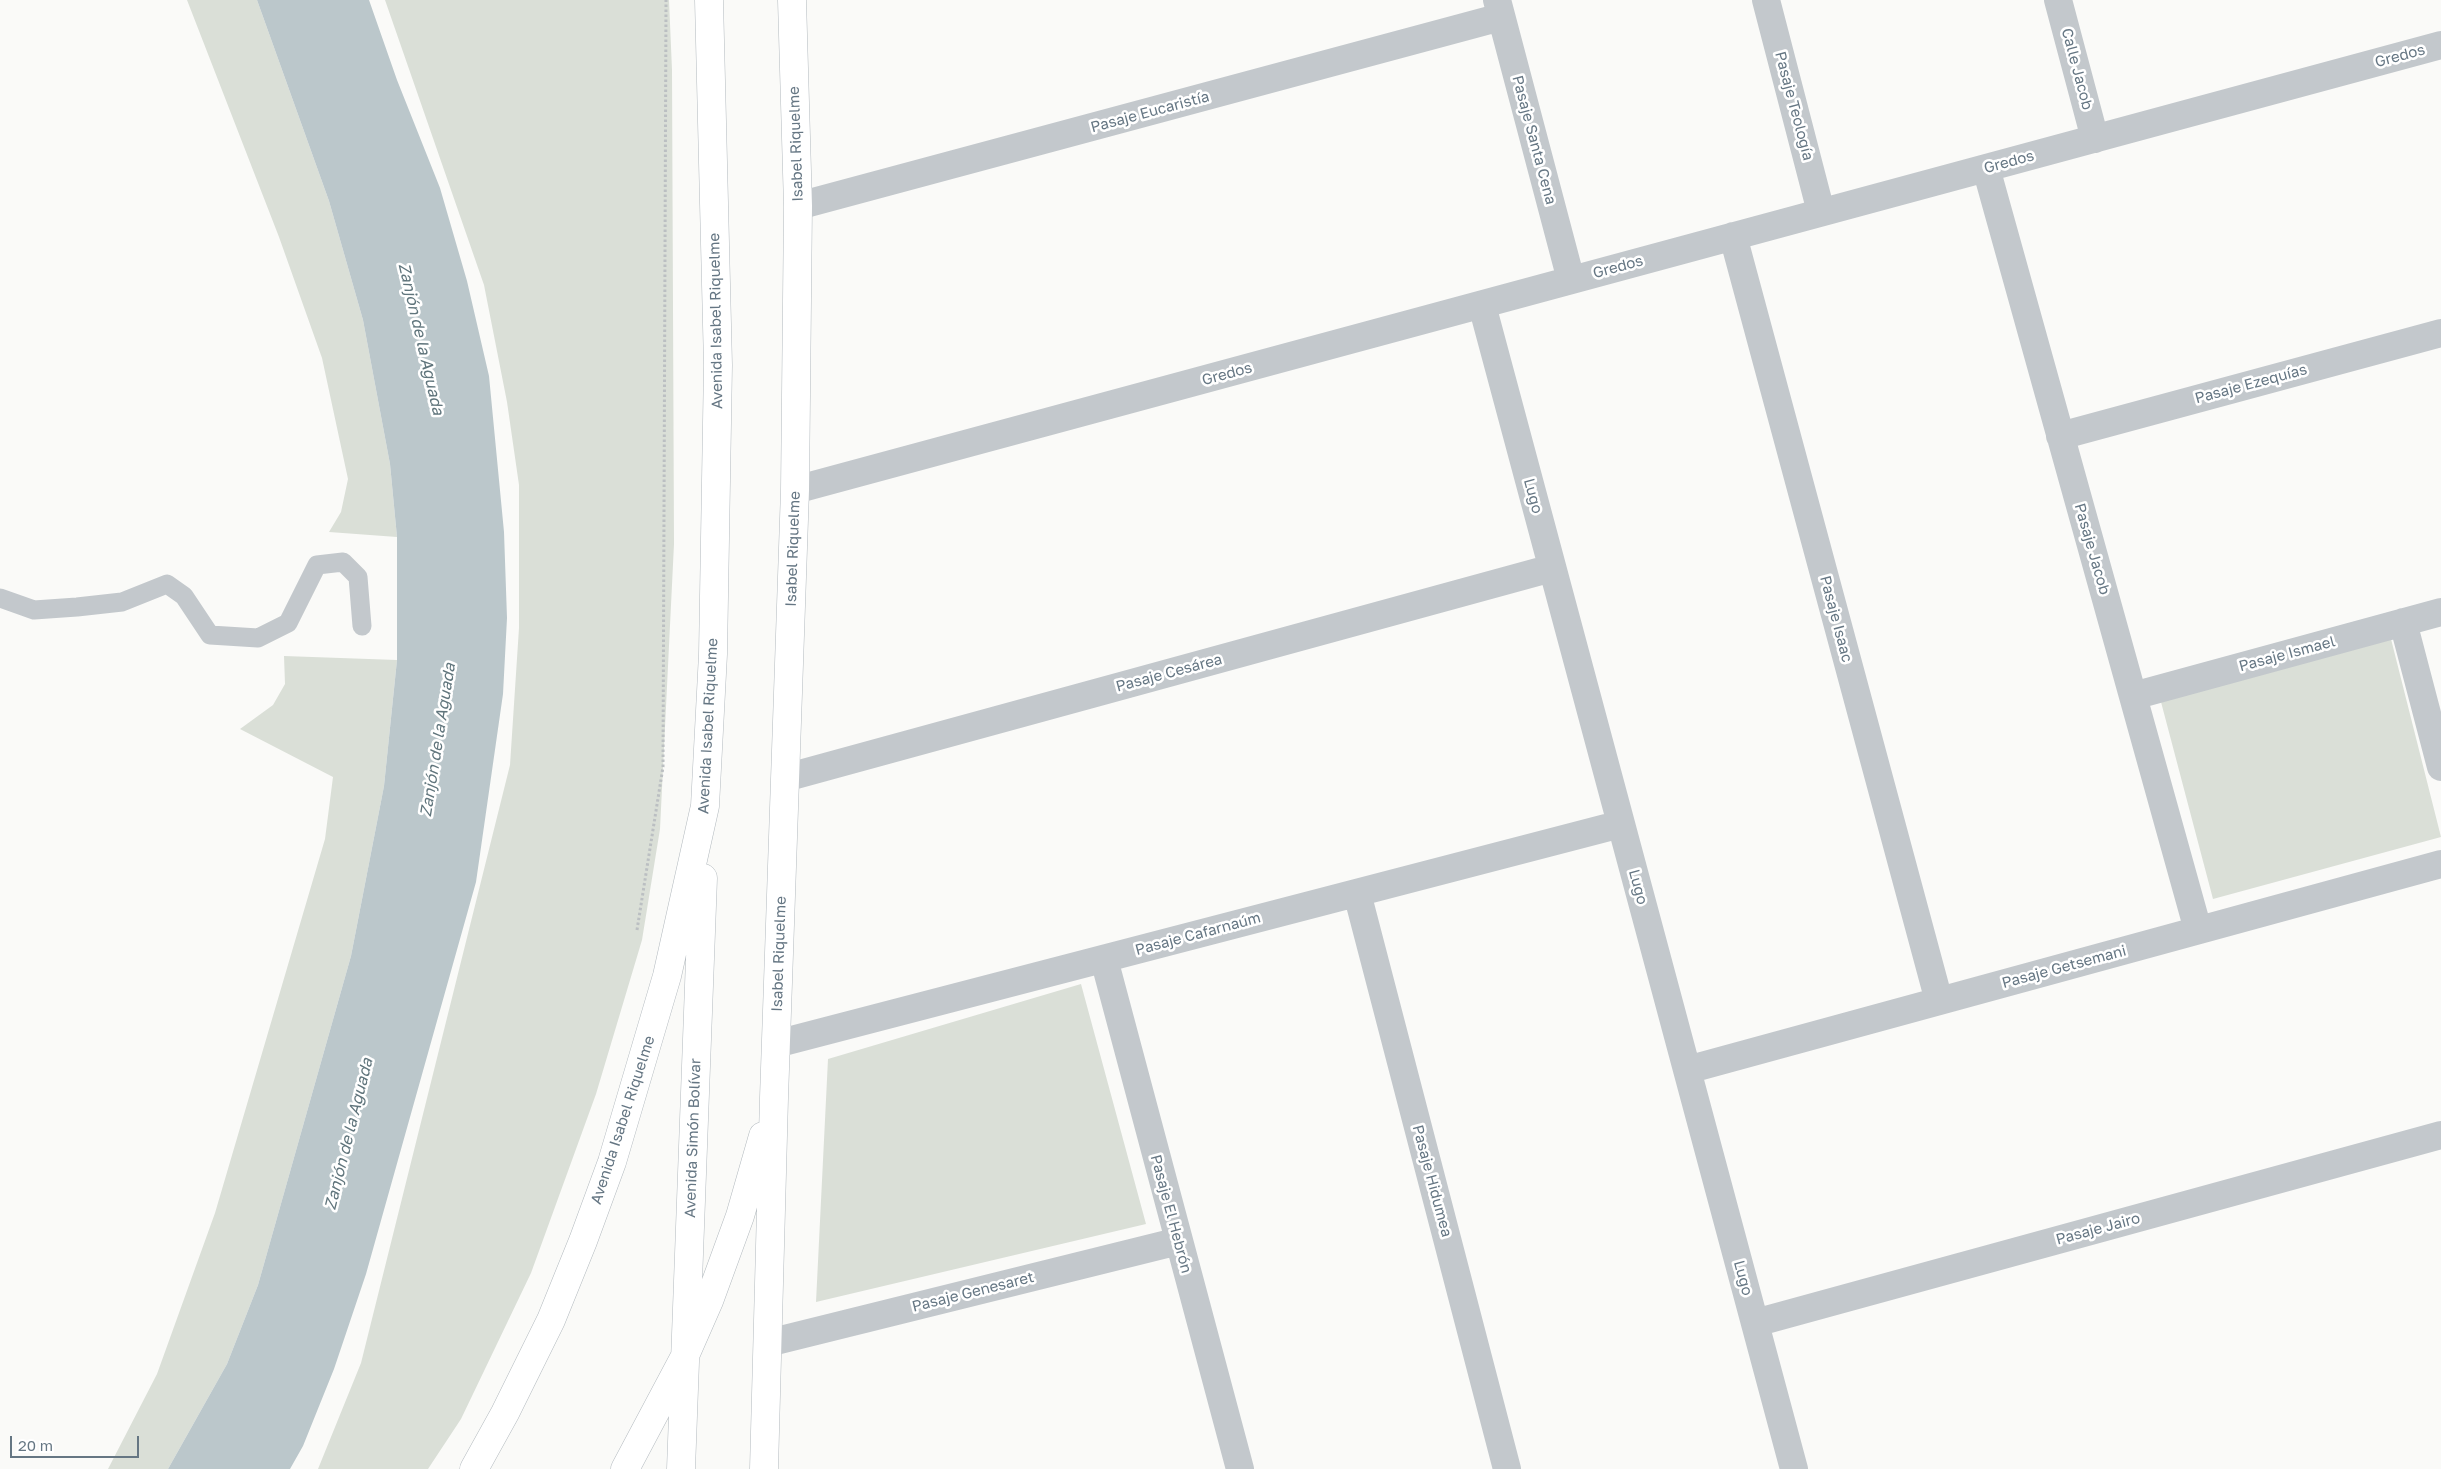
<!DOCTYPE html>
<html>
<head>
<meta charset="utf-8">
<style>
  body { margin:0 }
  #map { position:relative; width:2441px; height:1469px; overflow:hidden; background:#fafaf8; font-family:"Golos Text",sans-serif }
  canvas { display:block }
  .scale { position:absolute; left:10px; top:1436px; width:129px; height:22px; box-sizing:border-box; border:2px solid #657683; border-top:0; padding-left:6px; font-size:15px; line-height:18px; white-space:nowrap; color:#657683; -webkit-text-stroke:4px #fff; paint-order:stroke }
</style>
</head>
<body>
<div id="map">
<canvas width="2441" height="1469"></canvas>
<div class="scale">20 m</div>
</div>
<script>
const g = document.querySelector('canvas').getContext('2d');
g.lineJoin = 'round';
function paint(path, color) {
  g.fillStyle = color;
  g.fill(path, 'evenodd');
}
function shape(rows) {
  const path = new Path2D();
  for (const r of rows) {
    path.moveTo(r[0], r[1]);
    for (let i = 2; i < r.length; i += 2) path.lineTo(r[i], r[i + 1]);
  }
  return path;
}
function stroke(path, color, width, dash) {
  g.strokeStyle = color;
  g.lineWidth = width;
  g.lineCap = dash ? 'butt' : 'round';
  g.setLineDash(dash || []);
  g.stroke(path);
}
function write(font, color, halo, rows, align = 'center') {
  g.font = font + ' "Golos Text",sans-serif';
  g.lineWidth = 5;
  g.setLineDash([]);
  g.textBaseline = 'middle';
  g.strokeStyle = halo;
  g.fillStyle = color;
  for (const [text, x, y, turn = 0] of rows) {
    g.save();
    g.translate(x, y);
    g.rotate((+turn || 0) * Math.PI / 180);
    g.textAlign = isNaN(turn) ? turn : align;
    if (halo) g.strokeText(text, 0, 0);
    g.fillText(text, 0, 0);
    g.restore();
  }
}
paint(shape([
  [187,0,257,0,329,201,363,320,390,464,397,537,329,532,341,512,348,479,322,358,279,237],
  [385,0,669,0,672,70,674,544,660,829,642,940,596,1094,531,1273,461,1419,428,1469,318,1469,361,1363,510,765,519,628,519,485,507,402,484,285],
  [2391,639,2441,837,2213,899,2161,702],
  [284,656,397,660,384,786,351,956,258,1285,227,1364,168,1469,108,1469,157,1374,215,1213,325,839,333,777,240,729,273,705,285,684],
  [1081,984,1146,1224,816,1302,828,1059]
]), '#dadfd7');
paint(shape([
  [257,0,369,0,397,80,440,188,467,281,489,376,504,532,507,618,503,694,476,882,366,1274,334,1369,303,1446,290,1469,168,1469,227,1364,258,1285,351,956,384,786,397,660,397,537,390,464,363,320,329,201]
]), '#bbc7cb');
const secondary = shape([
  [474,1469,505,1413,551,1320,583,1241,612,1162,667,976,705,806,713,654,718,365,709,0],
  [625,1469,684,1358,709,1301,740,1216,763,1136],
  [681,1469,703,878],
  [764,1469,774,1098,795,490,798,206,792,0]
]);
stroke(secondary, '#b3babf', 29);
stroke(shape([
  [637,930,663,767,666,0]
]), '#bbbfc2', 3, [2.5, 2.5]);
stroke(shape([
  [0,598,34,610,77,607,122,602,167,584,184,596,210,635,258,638,288,623,317,565,343,562,358,577,362,626]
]), '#c3c8cc', 19);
stroke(shape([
  [1497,0,1571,280],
  [1766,0,1821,212],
  [2058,0,2095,139],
  [1986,168,2198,930],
  [798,206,1501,17],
  [1733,236,1939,1001],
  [1482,305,1794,1469],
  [2060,436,2441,333],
  [795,490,2441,45],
  [2403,622,2441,767],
  [2133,696,2441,612],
  [785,778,1552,568],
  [1357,893,1507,1469],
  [1104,959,1240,1469],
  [776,1044,1621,824],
  [1687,1070,2441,864],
  [1755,1323,2441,1135],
  [768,1343,1179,1241]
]), '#c3c8cc', 28);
stroke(secondary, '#fff', 28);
write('15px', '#657683', '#fff', [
  ["Gredos",2400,56,-15],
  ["Calle Jacob",2077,69,75],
  ["Pasaje Teología",1794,106,75],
  ["Pasaje Eucaristía",1150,112,-15],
  ["Pasaje Santa Cena",1534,140,75],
  ["Isabel Riquelme",796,144,-92],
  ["Gredos",2009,162,-15],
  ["Gredos",1618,267,-15],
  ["Avenida Isabel Riquelme",716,321,-91],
  ["Gredos",1227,374,-15],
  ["Pasaje Ezequías",2251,384,-15],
  ["Lugo",1533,496,75],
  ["Isabel Riquelme",793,549,-88],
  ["Pasaje Jacob",2092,549,74],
  ["Pasaje Isaac",1836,619,75],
  ["Pasaje Ismael",2287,654,-15],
  ["Pasaje Cesárea",1169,673,-15],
  ["Avenida Isabel Riquelme",708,726,-87],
  ["Lugo",1638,887,75],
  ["Pasaje Cafarnaúm",1198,934,-15],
  ["Isabel Riquelme",779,954,-88],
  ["Pasaje Getsemani",2064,967,-15],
  ["Avenida Isabel Riquelme",623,1120,-72],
  ["Avenida Simón Bolívar",693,1138,-88],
  ["Pasaje Hidumea",1432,1181,75],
  ["Pasaje El Hebrón",1171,1214,75],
  ["Pasaje Jairo",2098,1229,-15],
  ["Lugo",1743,1278,75],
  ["Pasaje Genesaret",973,1292,-14]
]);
write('italic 16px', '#60757c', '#fff', [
  ["Zanjón de la Aguada",421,339,77],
  ["Zanjón de la Aguada",438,740,-81],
  ["Zanjón de la Aguada",349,1134,-76]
]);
</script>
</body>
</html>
